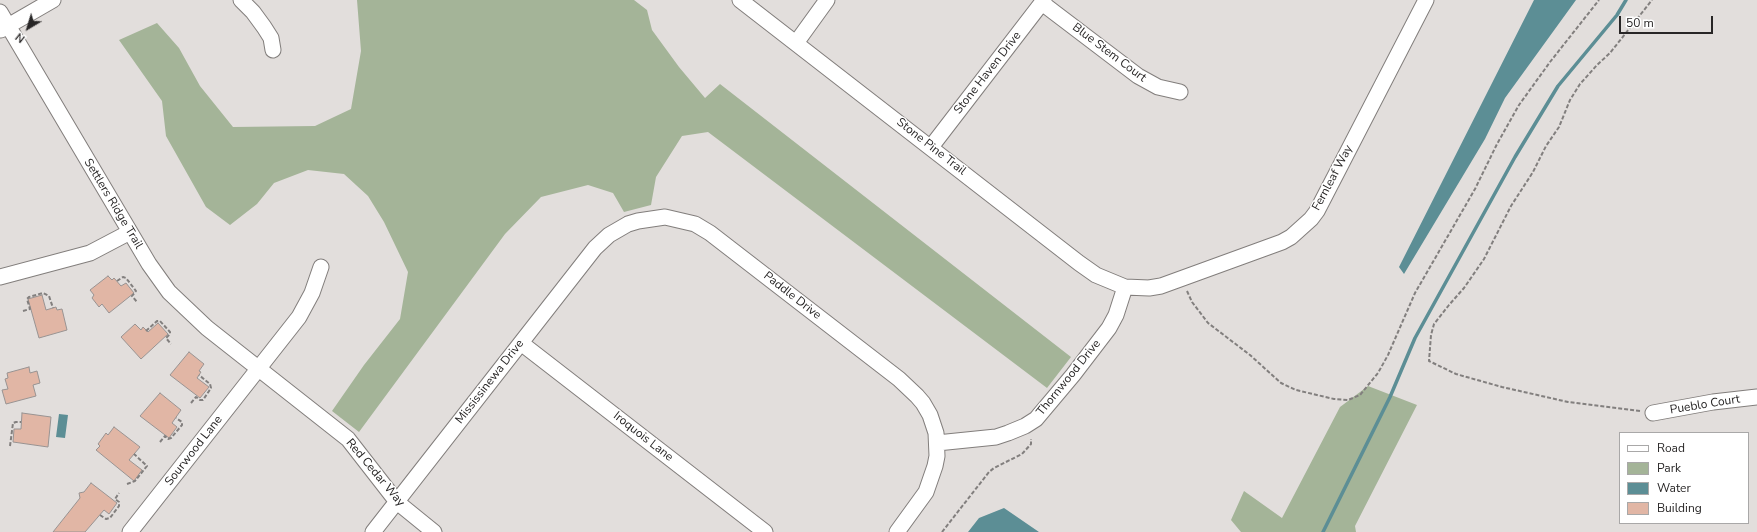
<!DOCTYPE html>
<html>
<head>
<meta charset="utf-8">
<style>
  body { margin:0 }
  #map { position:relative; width:1757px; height:532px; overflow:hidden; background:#e2dedc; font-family:"Nunito Sans",sans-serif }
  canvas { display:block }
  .legend { position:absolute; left:1619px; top:432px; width:130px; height:92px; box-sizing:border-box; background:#fff; border:1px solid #a9a8a8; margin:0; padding:5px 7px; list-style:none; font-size:12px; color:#282626 }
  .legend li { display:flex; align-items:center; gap:8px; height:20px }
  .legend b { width:20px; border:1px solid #a9a8a8 }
  .north { position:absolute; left:8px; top:8px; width:40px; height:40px; -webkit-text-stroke:3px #fff; paint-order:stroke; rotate:218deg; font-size:11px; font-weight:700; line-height:16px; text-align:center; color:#282626 }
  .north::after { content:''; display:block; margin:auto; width:14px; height:18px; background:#282626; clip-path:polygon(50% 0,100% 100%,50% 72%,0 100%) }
  .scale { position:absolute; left:1619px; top:16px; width:94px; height:18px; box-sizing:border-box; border:2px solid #282626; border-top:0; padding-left:5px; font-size:12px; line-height:14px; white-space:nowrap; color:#282626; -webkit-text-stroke:3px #fff; paint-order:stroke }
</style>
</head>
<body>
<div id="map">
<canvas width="1757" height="532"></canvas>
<ul class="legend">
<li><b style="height:5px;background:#fff"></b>Road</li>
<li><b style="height:11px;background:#a4b498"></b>Park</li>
<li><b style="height:11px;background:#5c8e95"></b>Water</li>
<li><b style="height:11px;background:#e1b6a5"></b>Building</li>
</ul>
<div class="north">N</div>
<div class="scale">50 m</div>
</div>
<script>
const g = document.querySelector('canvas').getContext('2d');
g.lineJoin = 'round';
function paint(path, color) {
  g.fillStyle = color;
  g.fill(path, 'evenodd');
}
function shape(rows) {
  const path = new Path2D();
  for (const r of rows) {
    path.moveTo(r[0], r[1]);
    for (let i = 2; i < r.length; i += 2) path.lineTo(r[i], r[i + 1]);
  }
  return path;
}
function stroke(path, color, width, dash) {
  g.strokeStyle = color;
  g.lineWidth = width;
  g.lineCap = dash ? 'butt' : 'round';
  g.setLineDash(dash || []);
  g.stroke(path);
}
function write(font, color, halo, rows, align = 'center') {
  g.font = font + ' "Nunito Sans",sans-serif';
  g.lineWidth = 3;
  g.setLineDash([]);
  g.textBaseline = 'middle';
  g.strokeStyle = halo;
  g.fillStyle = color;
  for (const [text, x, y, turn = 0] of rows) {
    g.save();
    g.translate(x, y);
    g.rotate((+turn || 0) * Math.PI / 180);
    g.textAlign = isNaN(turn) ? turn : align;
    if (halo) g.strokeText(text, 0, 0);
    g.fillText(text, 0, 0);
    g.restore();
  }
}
paint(shape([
  [357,0,634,0,647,10,652,30,679,67,705,98,720,84,1071,357,1047,388,708,132,682,136,656,177,651,205,624,212,613,193,588,185,541,197,505,234,359,432,332,411,364,365,400,319,408,272,384,222,368,196,344,174,308,170,274,183,257,204,230,225,206,207,166,136,162,101,119,40,157,23,179,48,200,86,233,127,315,126,351,109,361,51],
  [1368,386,1417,405,1355,526,1356,532,1241,532,1231,520,1244,491,1282,518,1340,407]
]), '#a4b498');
paint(shape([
  [1534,0,1576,0,1505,98,1485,139,1404,274,1399,267],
  [59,414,68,415,65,438,56,437],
  [1004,508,1039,532,968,532,979,518]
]), '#5c8e95');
stroke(shape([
  [1323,532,1390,397,1415,338,1515,157,1558,86,1617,15,1626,0]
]), '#5c8e95', 3.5);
const building = shape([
  [108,276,112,280,114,278,121,286,126,283,134,293,109,313,102,304,99,307,92,298,94,295,90,290,108,276],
  [42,295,46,310,56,307,57,310,62,309,67,330,39,338,28,299,42,295],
  [158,323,168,334,141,359,121,337,135,324,141,330,143,327,148,332,158,323],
  [189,352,204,364,199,371,201,372,197,378,209,387,200,398,170,375,189,352],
  [29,367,30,373,37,371,40,383,33,385,36,396,6,404,2,390,8,389,5,379,8,378,7,373,29,367],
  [160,393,181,410,172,423,177,427,169,438,140,416,160,393],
  [22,413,51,417,48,447,13,442,14,429,21,429,22,413],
  [114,427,140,447,129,460,142,470,134,481,96,450,100,446,98,444,106,433,108,435,114,427],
  [91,483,117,503,109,514,104,510,85,532,53,532,80,498,79,493,84,492,91,483]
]);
paint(building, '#e1b6a5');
stroke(building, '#989392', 1);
const minor = shape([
  [241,0,253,12,264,27,271,38,273,50],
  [740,0,1079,263,1096,275,1125,287,1149,288,1161,286,1282,242,1291,237,1311,219,1317,211,1426,0],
  [1042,3,1138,76,1158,87,1180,92],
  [0,12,149,264,169,292,207,328,348,439,397,502,434,532],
  [1,30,53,0],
  [796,43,827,0],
  [931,147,1044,0],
  [0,277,90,253,130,232],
  [521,343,765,532],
  [1653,413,1713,402,1757,397],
  [937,443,996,437,1008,433,1025,426,1036,419,1073,375,1109,328,1116,315,1125,287],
  [130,532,299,317,312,293,321,267],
  [373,532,595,248,609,235,628,224,638,221,665,217,695,224,710,233,899,379,917,396,923,403,930,415,936,433,937,456,935,466,926,492,897,532]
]);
stroke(minor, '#827e7c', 17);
stroke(shape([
  [117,281,123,277,126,278,136,291,132,296,137,302],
  [1187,291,1192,302,1208,323,1250,355,1281,383,1296,390,1334,399,1348,400,1360,395,1378,373,1388,355,1415,293,1475,189,1497,144,1519,105,1550,62,1599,0],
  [23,311,30,309,27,299,29,297,43,293,49,296,53,308],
  [146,331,157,321,160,321,170,332,170,334,166,338,171,344],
  [191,403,196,397,200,400,203,400,211,388,210,384,199,375],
  [1640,411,1568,402,1502,387,1456,374,1429,361,1431,335,1434,324,1449,305,1464,288,1484,259,1511,206,1533,172,1546,146,1559,127,1570,100,1580,84,1597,65,1610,53,1652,0],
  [160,442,165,436,168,439,171,438,182,425,182,422,176,418],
  [10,446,13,423,16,422,21,422],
  [127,484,135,481,147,466,134,454],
  [100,515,106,519,110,518,119,506,119,502,115,499,119,493],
  [942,532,989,472,994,468,1022,454,1031,444,1031,439]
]), '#827f7e', 2, [4, 2]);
stroke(minor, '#fff', 15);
write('12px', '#282626', '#fff', [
  ["Blue Stem Court",1109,53,37],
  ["Stone Haven Drive",988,73,-52],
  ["Stone Pine Trail",931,147,38],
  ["Fernleaf Way",1333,178,-62],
  ["Settlers Ridge Trail",113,204,59],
  ["Paddle Drive",792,296,38],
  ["Thornwood Drive",1069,378,-51],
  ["Mississinewa Drive",490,382,-52],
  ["Pueblo Court",1705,405,-9],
  ["Iroquois Lane",643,437,38],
  ["Sourwood Lane",194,451,-52],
  ["Red Cedar Way",375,473,50]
]);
</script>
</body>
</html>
